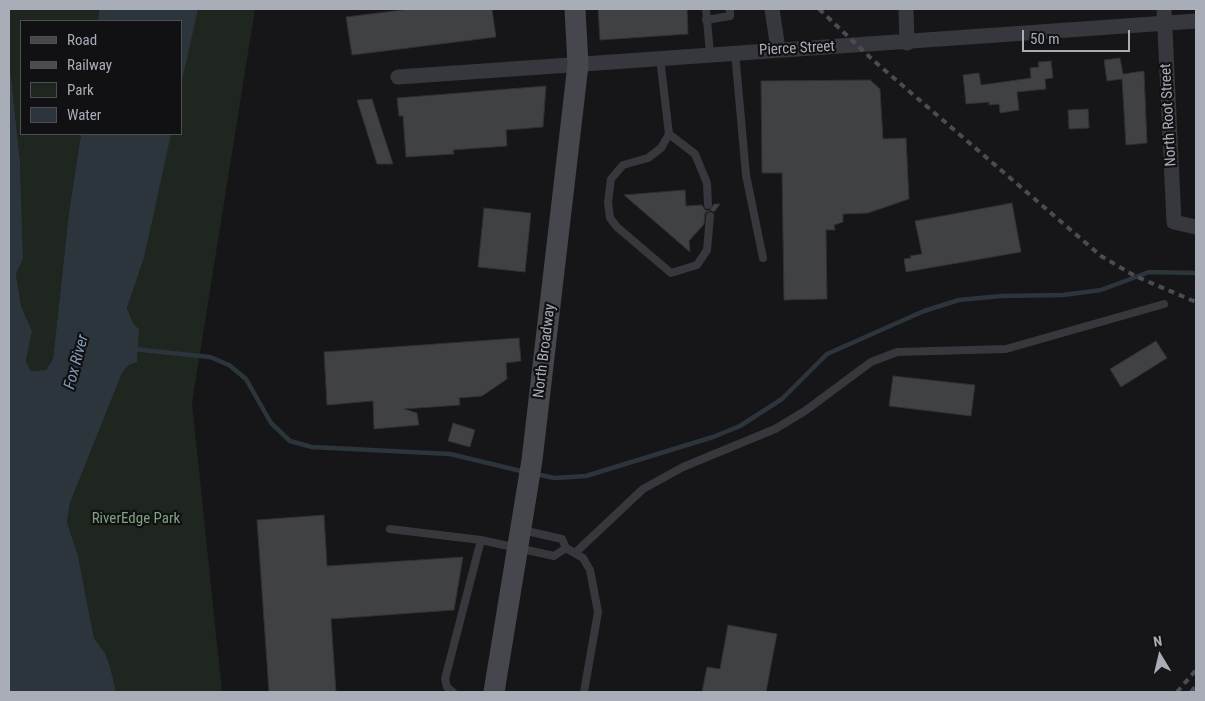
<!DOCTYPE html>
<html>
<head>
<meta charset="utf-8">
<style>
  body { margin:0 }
  #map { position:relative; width:1205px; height:701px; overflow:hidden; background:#161618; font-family:"Roboto Condensed",sans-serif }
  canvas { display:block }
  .frame { position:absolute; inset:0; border:10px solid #a8adb8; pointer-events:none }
  .legend { position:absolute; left:20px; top:20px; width:162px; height:115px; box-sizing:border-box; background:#111113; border:1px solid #4d4f55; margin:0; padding:6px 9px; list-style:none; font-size:15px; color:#a8adb8 }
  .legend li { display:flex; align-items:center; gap:10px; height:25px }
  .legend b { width:25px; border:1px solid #4d4f55 }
  .north { position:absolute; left:1135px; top:631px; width:50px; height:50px; -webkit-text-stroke:4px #111113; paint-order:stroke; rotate:351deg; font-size:14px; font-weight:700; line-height:20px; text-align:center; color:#a8adb8 }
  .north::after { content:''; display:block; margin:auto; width:18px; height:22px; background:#a8adb8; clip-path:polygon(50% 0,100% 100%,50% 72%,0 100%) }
  .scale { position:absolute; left:1022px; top:30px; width:108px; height:22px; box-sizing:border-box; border:2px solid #a8adb8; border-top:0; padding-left:6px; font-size:15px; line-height:18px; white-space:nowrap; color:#a8adb8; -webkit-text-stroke:4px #111113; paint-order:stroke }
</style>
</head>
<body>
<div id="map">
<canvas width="1205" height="701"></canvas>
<div class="frame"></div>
<ul class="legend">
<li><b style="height:6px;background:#45474d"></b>Road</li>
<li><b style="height:6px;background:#4a4c52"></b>Railway</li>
<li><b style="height:14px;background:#1e261f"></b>Park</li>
<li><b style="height:14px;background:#2c353c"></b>Water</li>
</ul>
<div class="north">N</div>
<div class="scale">50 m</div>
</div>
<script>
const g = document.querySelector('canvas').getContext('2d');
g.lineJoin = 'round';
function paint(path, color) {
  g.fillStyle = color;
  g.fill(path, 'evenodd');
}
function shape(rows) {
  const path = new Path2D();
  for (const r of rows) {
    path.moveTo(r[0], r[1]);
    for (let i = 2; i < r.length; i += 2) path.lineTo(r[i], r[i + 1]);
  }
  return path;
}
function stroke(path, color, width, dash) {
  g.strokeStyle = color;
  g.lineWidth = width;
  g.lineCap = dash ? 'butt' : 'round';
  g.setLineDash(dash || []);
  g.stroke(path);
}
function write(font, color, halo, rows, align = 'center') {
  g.font = font + ' "Roboto Condensed",sans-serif';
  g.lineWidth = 4.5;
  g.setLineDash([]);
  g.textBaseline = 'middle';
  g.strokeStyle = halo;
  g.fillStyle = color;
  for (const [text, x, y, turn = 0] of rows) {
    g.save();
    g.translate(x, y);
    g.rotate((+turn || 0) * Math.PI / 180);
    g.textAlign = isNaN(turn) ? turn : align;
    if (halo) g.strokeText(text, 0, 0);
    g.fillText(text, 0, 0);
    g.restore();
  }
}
paint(shape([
  [9,9,99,9,98,21,21,21,21,134,81,134,69,212,53,359,46,370,31,371,26,361,32,331,21,306,16,274,23,259,20,161,9,58],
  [193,9,255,9,192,403,222,692,116,692,110,666,105,653,94,638,78,556,67,522,70,503,122,373,129,365,137,362,139,329,133,323,127,308,144,258,168,134,181,134,181,69]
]), '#1e261f');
paint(shape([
  [99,9,198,9,181,85,181,21,98,21],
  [9,58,20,161,23,259,16,274,21,306,32,331,26,361,31,371,46,370,53,359,69,212,81,134,171,134,144,258,127,308,133,323,139,329,137,362,129,365,122,373,70,503,67,522,78,556,94,638,105,653,110,666,116,692,9,692]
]), '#2c353c');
stroke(shape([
  [133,349,210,357,229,365,246,379,271,423,290,441,312,447,450,454,525,472],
  [535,474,555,478,586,476,713,437,740,426,782,399,827,354,924,311,959,300,1001,296,1063,295,1101,290,1149,272,1196,273]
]), '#2c353c', 4.5);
const building = shape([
  [410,9,492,9,496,37,352,55,346,17,410,9],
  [598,9,687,9,688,34,600,40,598,9],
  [1120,58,1123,74,1144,71,1147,143,1126,145,1122,79,1107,81,1104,60,1120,58],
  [1051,61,1053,78,1045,79,1046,89,1017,92,1019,110,1000,113,999,104,989,105,989,102,966,104,963,75,979,73,981,85,1031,78,1030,68,1039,67,1038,62,1051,61],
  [870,80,880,89,883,139,906,138,909,199,868,213,843,214,843,222,834,225,835,230,826,230,827,299,784,300,782,173,762,173,761,81,870,80],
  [546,86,543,127,506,130,507,146,453,150,454,154,406,157,403,116,399,116,397,98,546,86],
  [372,99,379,121,393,164,377,164,357,100,372,99],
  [1088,109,1089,128,1069,129,1068,110,1088,109],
  [685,190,686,206,702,205,705,210,709,211,714,204,720,204,714,212,710,210,705,213,704,224,689,241,690,252,624,195,685,190],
  [1012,203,1021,252,906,272,904,259,911,258,910,256,922,254,915,221,1012,203],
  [484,208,531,213,525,272,478,267,484,208],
  [519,338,521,361,506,363,507,379,482,396,459,398,460,405,404,409,417,413,419,425,374,429,373,401,327,405,324,352,519,338],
  [1156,341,1167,358,1121,387,1110,369,1156,341],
  [893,376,975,385,971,416,889,406,893,376],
  [453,423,475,430,470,447,448,441,453,423],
  [324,515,327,566,463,557,454,610,331,619,336,692,269,692,257,520,324,515],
  [728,625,777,634,766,692,702,692,707,667,720,669,728,625]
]);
paint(building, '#404145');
stroke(building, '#303034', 1);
stroke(shape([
  [706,9,710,54],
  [706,20,730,16,730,9],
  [735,52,746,175,763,258],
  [660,58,669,134,695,154,707,183,708,205],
  [669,134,661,148,648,158,623,165,611,179,608,202,610,218,617,227,671,273,697,265,707,250,710,216],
  [390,529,481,540,445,679,447,687,453,692],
  [522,530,562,539,566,548,583,558,590,570,598,612,584,692],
  [481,540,554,556,566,548],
  [575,553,643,489,683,467,775,429,805,411,871,362,897,352,1006,349,1164,304]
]), '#37383d', 8);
stroke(shape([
  [772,9,778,49],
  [906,9,907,43],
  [1164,9,1174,222,1196,227],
  [398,77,1196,21]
]), '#37383d', 15);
stroke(shape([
  [494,692,532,460,578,65,575,9]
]), '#45474d', 21);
stroke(shape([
  [819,9,874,61,1101,256,1135,276,1196,302],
  [1177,692,1196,670],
  [1191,692,1196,686]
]), '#4a4c52', 4, [6, 5]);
write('15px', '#a8adb8', '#111113', [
  ["Pierce Street",797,49,-3],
  ["North Root Street",1169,115,-93],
  ["North Broadway",545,351,-83]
]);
write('15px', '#7fa381', '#111113', [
  ["RiverEdge Park",136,519]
]);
write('italic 16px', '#7f9bb3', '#111113', [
  ["Fox River",77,362,-75]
]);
</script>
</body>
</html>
